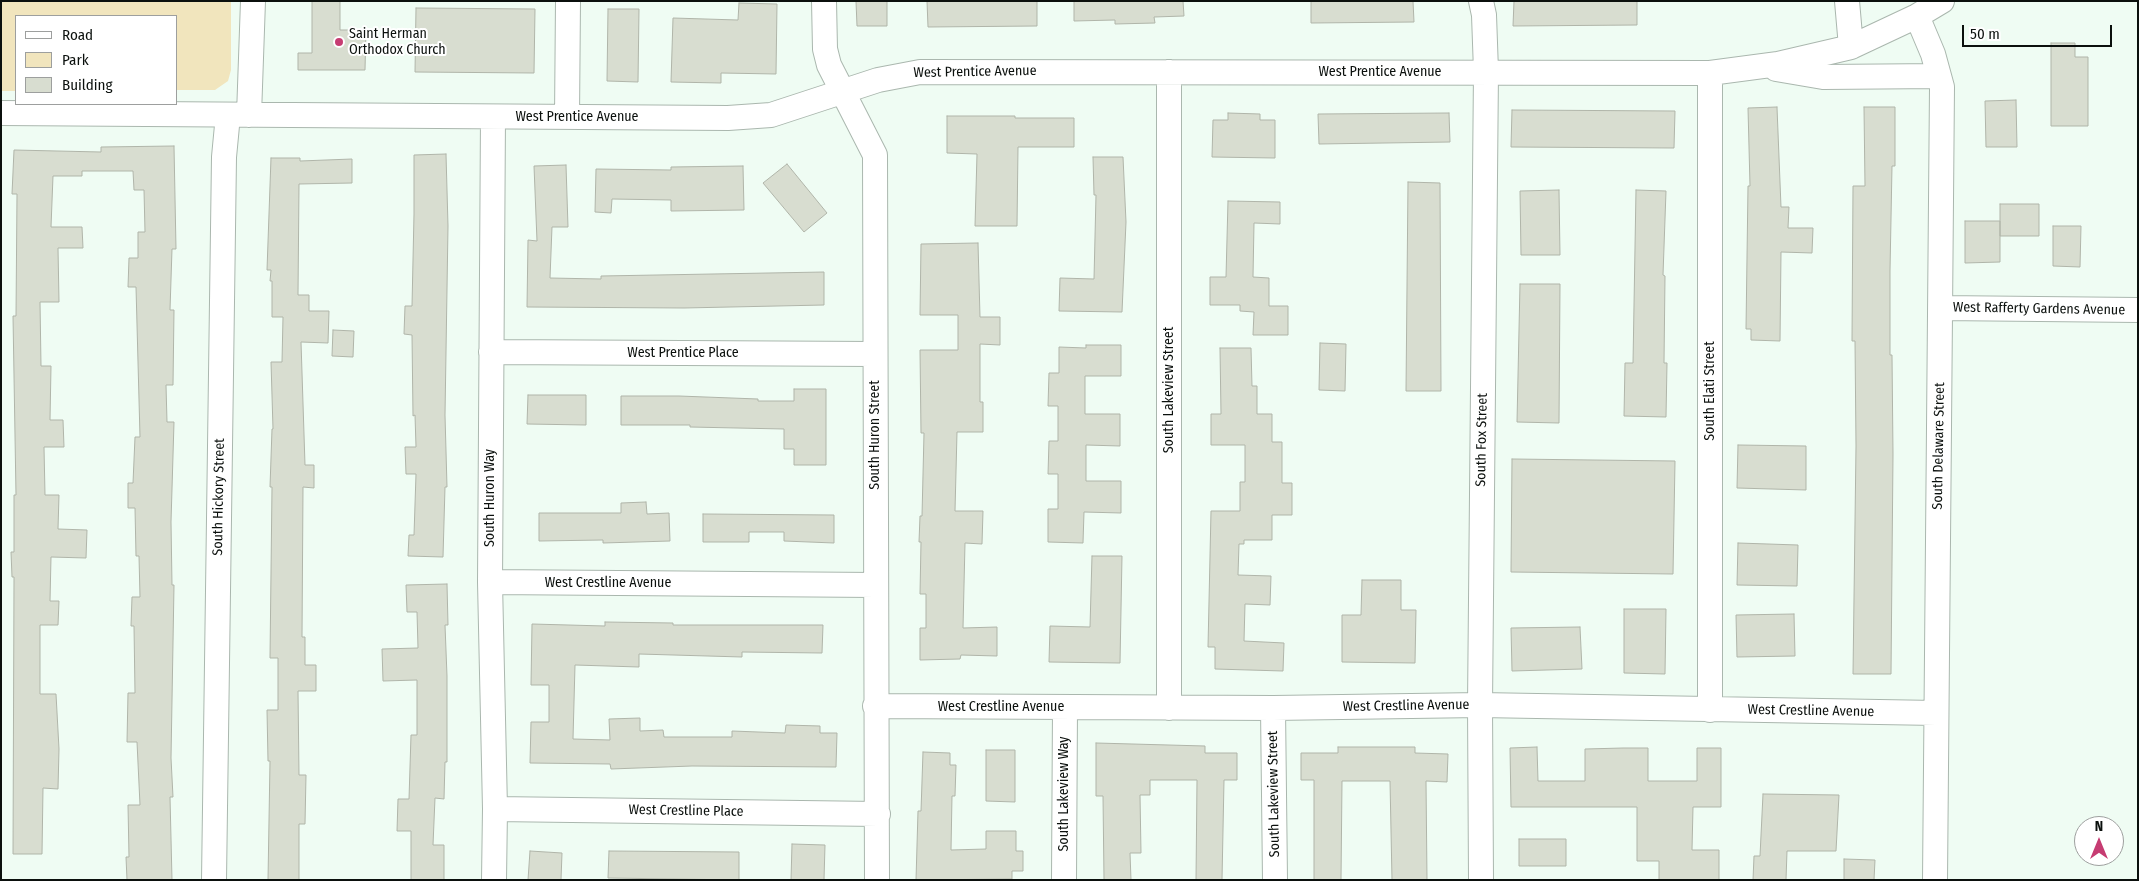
<!DOCTYPE html>
<html>
<head>
<meta charset="utf-8">
<style>
  body { margin:0 }
  #map { position:relative; width:2139px; height:881px; overflow:hidden; background:#effcf3; font-family:"Fira Sans Condensed",sans-serif }
  canvas { display:block }
  .frame { position:absolute; inset:0; border:2px solid #0b100d; pointer-events:none }
  .legend { position:absolute; left:15px; top:15px; width:162px; height:90px; box-sizing:border-box; background:#fff; border:1px solid #9d9f9e; margin:0; padding:6px 9px; list-style:none; font-size:15px; color:#0b100d }
  .legend li { display:flex; align-items:center; gap:10px; height:25px }
  .legend b { width:25px; border:1px solid #9d9f9e }
  .north { position:absolute; left:2074px; top:816px; width:50px; height:50px; box-sizing:border-box; background:#fff; border:1px solid #9d9f9e; border-radius:50%; rotate:0deg; font-size:14px; font-weight:700; line-height:20px; text-align:center; color:#0b100d }
  .north::after { content:''; display:block; margin:auto; width:18px; height:22px; background:#c63c72; clip-path:polygon(50% 0,100% 100%,50% 72%,0 100%) }
  .scale { position:absolute; left:1962px; top:25px; width:150px; height:22px; box-sizing:border-box; border:2px solid #0b100d; border-top:0; padding-left:6px; font-size:15px; line-height:18px; white-space:nowrap; color:#0b100d; -webkit-text-stroke:4px #fff; paint-order:stroke }
</style>
</head>
<body>
<div id="map">
<canvas width="2139" height="881"></canvas>
<div class="frame"></div>
<ul class="legend">
<li><b style="height:6px;background:#fff"></b>Road</li>
<li><b style="height:14px;background:#f1e5bd"></b>Park</li>
<li><b style="height:14px;background:#d8ddd0"></b>Building</li>
</ul>
<div class="north">N</div>
<div class="scale">50 m</div>
</div>
<script>
const g = document.querySelector('canvas').getContext('2d');
g.lineJoin = 'round';
function paint(path, color) {
  g.fillStyle = color;
  g.fill(path, 'evenodd');
}
function shape(rows) {
  const path = new Path2D();
  for (const r of rows) {
    path.moveTo(r[0], r[1]);
    for (let i = 2; i < r.length; i += 2) path.lineTo(r[i], r[i + 1]);
  }
  return path;
}
function stroke(path, color, width, dash) {
  g.strokeStyle = color;
  g.lineWidth = width;
  g.lineCap = dash ? 'butt' : 'round';
  g.setLineDash(dash || []);
  g.stroke(path);
}
function write(font, color, halo, rows, align = 'center') {
  g.font = font + ' "Fira Sans Condensed",sans-serif';
  g.lineWidth = 4;
  g.setLineDash([]);
  g.textBaseline = 'middle';
  g.strokeStyle = halo;
  g.fillStyle = color;
  for (const [text, x, y, turn = 0] of rows) {
    g.save();
    g.translate(x, y);
    g.rotate((+turn || 0) * Math.PI / 180);
    g.textAlign = isNaN(turn) ? turn : align;
    if (halo) g.strokeText(text, 0, 0);
    g.fillText(text, 0, 0);
    g.restore();
  }
}
paint(shape([
  [1,1,231,1,231,70,228,81,215,90,176,90,176,16,16,16,16,91,1,91]
]), '#f1e5bd');
const building = shape([
  [312,1,340,1,340,30,366,30,365,70,298,70,298,53,312,53,312,1],
  [856,1,887,1,887,26,857,26,856,1],
  [927,1,1037,1,1037,26,928,27,927,1],
  [1074,1,1183,1,1184,16,1154,17,1155,23,1115,24,1115,20,1074,21,1074,1],
  [1311,1,1413,1,1414,22,1311,23,1311,1],
  [1514,1,1637,1,1637,25,1513,26,1514,1],
  [739,3,777,4,776,74,721,73,721,83,671,82,673,18,738,20,739,3],
  [416,8,535,9,534,73,415,72,416,8],
  [608,9,639,9,638,82,607,81,608,9],
  [2051,43,2075,43,2075,57,2088,57,2088,126,2051,126,2051,43],
  [2016,100,2017,147,1986,147,1985,101,2016,100],
  [1777,107,1781,207,1789,207,1788,228,1813,228,1812,253,1781,252,1780,341,1751,340,1751,329,1746,329,1748,186,1750,186,1748,108,1777,107],
  [1864,107,1895,107,1895,166,1892,166,1890,271,1890,355,1892,355,1893,454,1891,674,1853,674,1856,446,1855,341,1852,341,1853,186,1865,186,1864,107],
  [1512,110,1675,111,1674,148,1511,147,1512,110],
  [1228,113,1260,114,1260,120,1275,120,1275,158,1212,157,1213,120,1228,120,1228,113],
  [1449,113,1450,142,1319,144,1318,114,1449,113],
  [947,116,1015,116,1015,118,1074,118,1074,147,1018,147,1017,226,975,226,977,154,947,153,947,116],
  [174,146,176,249,172,249,170,310,174,310,173,385,166,385,167,422,174,422,171,522,172,585,174,585,171,758,173,797,170,797,172,880,127,880,126,857,129,857,128,805,140,805,137,742,127,742,128,693,135,693,134,626,131,626,132,597,140,597,139,556,136,556,135,508,128,508,128,483,133,483,135,437,140,437,136,287,128,287,129,258,138,258,138,232,145,232,144,190,134,190,133,171,82,171,82,176,53,176,51,227,82,227,83,248,58,248,59,302,40,302,41,366,51,366,50,420,63,420,64,447,44,447,45,495,59,495,58,529,87,530,86,558,51,557,50,601,59,601,58,625,40,625,40,694,56,694,59,749,58,789,43,788,42,854,13,854,14,577,12,577,11,552,14,552,14,495,16,495,13,316,16,316,17,194,12,194,14,150,101,152,101,147,174,146],
  [446,154,448,226,445,415,447,487,445,487,443,557,408,556,409,535,414,535,416,474,406,474,405,447,416,447,415,415,413,416,412,335,404,334,405,306,412,306,414,214,414,155,446,154],
  [1093,157,1123,157,1126,222,1122,312,1059,311,1060,278,1094,279,1096,195,1094,195,1093,157],
  [271,158,300,158,300,161,352,159,352,183,299,184,298,295,309,295,309,311,329,311,328,343,301,342,305,465,314,465,314,488,303,487,302,637,305,637,305,665,316,665,316,691,298,691,299,775,306,775,305,824,299,824,299,880,268,880,270,761,268,761,267,710,278,710,278,658,270,658,272,487,270,487,272,429,273,429,271,362,282,362,283,317,272,317,272,281,270,281,271,270,267,270,271,158],
  [787,164,827,213,804,232,763,183,787,164],
  [566,165,568,227,552,227,550,278,601,279,601,276,824,272,824,305,684,308,527,307,528,240,537,241,534,166,566,165],
  [743,166,744,210,671,211,671,200,612,199,611,213,595,212,596,169,671,170,671,167,743,166],
  [1408,182,1440,183,1441,391,1406,391,1408,182],
  [1559,190,1560,255,1521,255,1520,191,1559,190],
  [1636,190,1666,191,1663,275,1665,276,1664,363,1667,363,1666,417,1624,416,1625,363,1633,363,1636,190],
  [1228,201,1280,202,1280,224,1254,223,1253,277,1269,278,1269,306,1288,306,1288,335,1253,335,1254,312,1240,311,1240,305,1210,305,1210,277,1226,277,1228,201],
  [2000,204,2039,204,2039,236,2000,236,2000,204],
  [1965,221,2000,221,2000,262,1965,263,1965,221],
  [2053,226,2081,226,2080,267,2053,266,2053,226],
  [978,243,980,317,1000,317,1000,345,980,344,980,402,983,402,983,432,957,432,955,511,983,511,982,544,965,543,963,628,997,627,997,656,961,655,960,659,920,660,920,628,926,628,926,594,920,594,921,542,919,542,920,516,922,516,924,433,921,433,920,350,958,350,958,315,920,315,921,244,978,243],
  [1520,284,1560,284,1559,423,1517,422,1520,284],
  [333,330,354,331,353,357,332,356,333,330],
  [1320,343,1346,344,1345,391,1319,390,1320,343],
  [1086,345,1121,345,1121,376,1085,376,1085,414,1120,414,1120,446,1086,445,1086,481,1121,481,1121,513,1084,512,1083,543,1048,542,1048,509,1058,509,1058,474,1048,474,1049,441,1058,441,1058,406,1048,406,1049,373,1059,373,1059,347,1086,348,1086,345],
  [1220,348,1251,348,1252,386,1257,386,1257,414,1272,414,1272,442,1282,442,1282,483,1292,483,1292,515,1272,515,1272,540,1244,540,1244,544,1239,544,1238,575,1271,576,1270,605,1245,604,1244,641,1284,643,1283,671,1215,669,1215,647,1208,647,1211,511,1240,511,1240,482,1245,482,1245,445,1211,445,1211,414,1221,414,1220,348],
  [794,389,826,389,826,465,794,465,794,449,784,449,784,429,690,427,690,425,621,425,621,396,679,396,758,399,758,401,794,401,794,389],
  [528,395,586,395,586,425,527,424,528,395],
  [1738,445,1806,446,1806,490,1737,488,1738,445],
  [1512,459,1675,461,1673,574,1511,572,1512,459],
  [646,502,647,514,669,513,670,541,603,543,603,540,539,541,539,513,621,513,621,503,646,502],
  [703,514,834,515,834,543,784,541,784,532,749,532,749,542,703,542,703,514],
  [1738,543,1798,545,1797,586,1737,585,1738,543],
  [1092,556,1122,556,1120,663,1049,662,1050,626,1090,627,1092,556],
  [1362,580,1401,580,1401,610,1416,610,1415,663,1342,662,1342,615,1361,615,1362,580],
  [447,584,448,625,445,625,447,676,447,762,445,762,444,799,435,798,433,845,444,845,444,880,411,880,411,831,397,831,398,799,409,799,411,735,417,735,417,680,383,681,382,649,418,648,417,612,407,612,406,585,447,584],
  [1624,609,1666,609,1665,674,1624,673,1624,609],
  [1794,614,1795,656,1737,657,1736,615,1794,614],
  [605,622,673,623,673,625,823,625,822,653,742,652,742,657,639,654,639,667,575,665,573,739,610,740,609,719,640,718,640,731,663,730,664,737,732,737,732,731,785,733,786,725,820,726,820,733,837,733,836,767,692,766,611,769,610,764,530,763,531,722,549,722,549,685,531,685,532,624,605,626,605,622],
  [1580,627,1582,669,1512,671,1511,628,1580,627],
  [1096,743,1205,746,1205,753,1237,753,1237,780,1224,780,1222,880,1196,880,1197,780,1150,780,1150,795,1140,795,1141,853,1130,853,1131,880,1104,880,1103,796,1096,796,1096,743],
  [1338,747,1415,747,1415,753,1448,754,1447,782,1426,781,1427,880,1392,880,1390,781,1342,781,1341,880,1314,880,1314,780,1301,780,1301,753,1338,753,1338,747],
  [1537,747,1538,781,1585,781,1585,749,1623,748,1648,748,1648,781,1697,781,1697,748,1721,748,1721,807,1693,807,1692,850,1719,850,1719,880,1659,880,1659,861,1637,861,1637,807,1511,807,1510,748,1537,747],
  [986,750,1015,750,1015,802,986,801,986,750],
  [923,752,950,753,950,765,956,765,955,796,952,796,951,850,986,849,986,831,1016,831,1016,851,1023,851,1023,871,1012,871,1012,879,916,880,918,811,921,811,923,752],
  [1763,794,1839,795,1836,851,1787,851,1786,880,1753,880,1754,856,1760,856,1763,794],
  [1519,839,1566,839,1566,866,1519,866,1519,839],
  [792,844,825,845,824,880,791,880,792,844],
  [530,851,562,853,561,880,528,880,530,851],
  [609,851,739,852,739,880,608,878,609,851],
  [1844,859,1875,860,1874,880,1844,880,1844,859]
]);
paint(building, '#d8ddd0');
stroke(building, '#b0b5a9', 1);
const minor = shape([
  [824,1,825,49,829,65,875,155,877,880],
  [1481,1,1484,15,1486,71,1480,705,1481,880],
  [1847,1,1851,47],
  [1917,16,1933,54,1942,87,1935,880],
  [1776,69,1823,77,1939,76],
  [1169,72,1169,708],
  [1710,73,1710,710],
  [1,113,728,118,771,115,878,80,920,72,1710,73,1778,64,1851,47,1917,16,1942,1],
  [249,115,253,1],
  [493,117,490,582,495,809,494,880],
  [567,117,568,1],
  [1941,308,2138,310],
  [491,352,874,354],
  [490,582,876,585],
  [875,706,1273,708,1480,705,1936,713],
  [1273,708,1275,880],
  [495,809,878,814],
  [214,880,224,157,228,115],
  [1064,880,1065,708]
]);
stroke(minor, '#aab7ae', 26);
stroke(minor, '#fff', 24);
for (const [x, y, r, color] of [
  [339,42,5,"#c63c72"]
]) {
  const dot = new Path2D();
  dot.arc(x, y, r, 0, 2 * Math.PI);
  g.fillStyle = color;
  g.fill(dot);
  stroke(dot, '#fff', 2);
}
write('14px', '#0b100d', '#fff', [
  ["Saint Herman",349,34],
  ["Orthodox Church",349,50]
], 'left');
write('14px', '#0b100d', '#fff', [
  ["West Prentice Avenue",975,72,-1],
  ["West Prentice Avenue",1380,72],
  ["West Prentice Avenue",577,117],
  ["West Rafferty Gardens Avenue",2039,309,1],
  ["West Prentice Place",683,353],
  ["South Lakeview Street",1169,390,-90],
  ["South Elati Street",1710,391,-90],
  ["South Huron Street",875,435,-90],
  ["South Fox Street",1482,440,-89],
  ["South Delaware Street",1939,446,-89],
  ["South Hickory Street",219,497,-89],
  ["South Huron Way",490,498,-90],
  ["West Crestline Avenue",608,583],
  ["West Crestline Avenue",1406,706,-1],
  ["West Crestline Avenue",1001,707],
  ["West Crestline Avenue",1811,711,1],
  ["South Lakeview Way",1064,794,-90],
  ["South Lakeview Street",1274,794,-91],
  ["West Crestline Place",686,811,1]
]);
</script>
</body>
</html>
